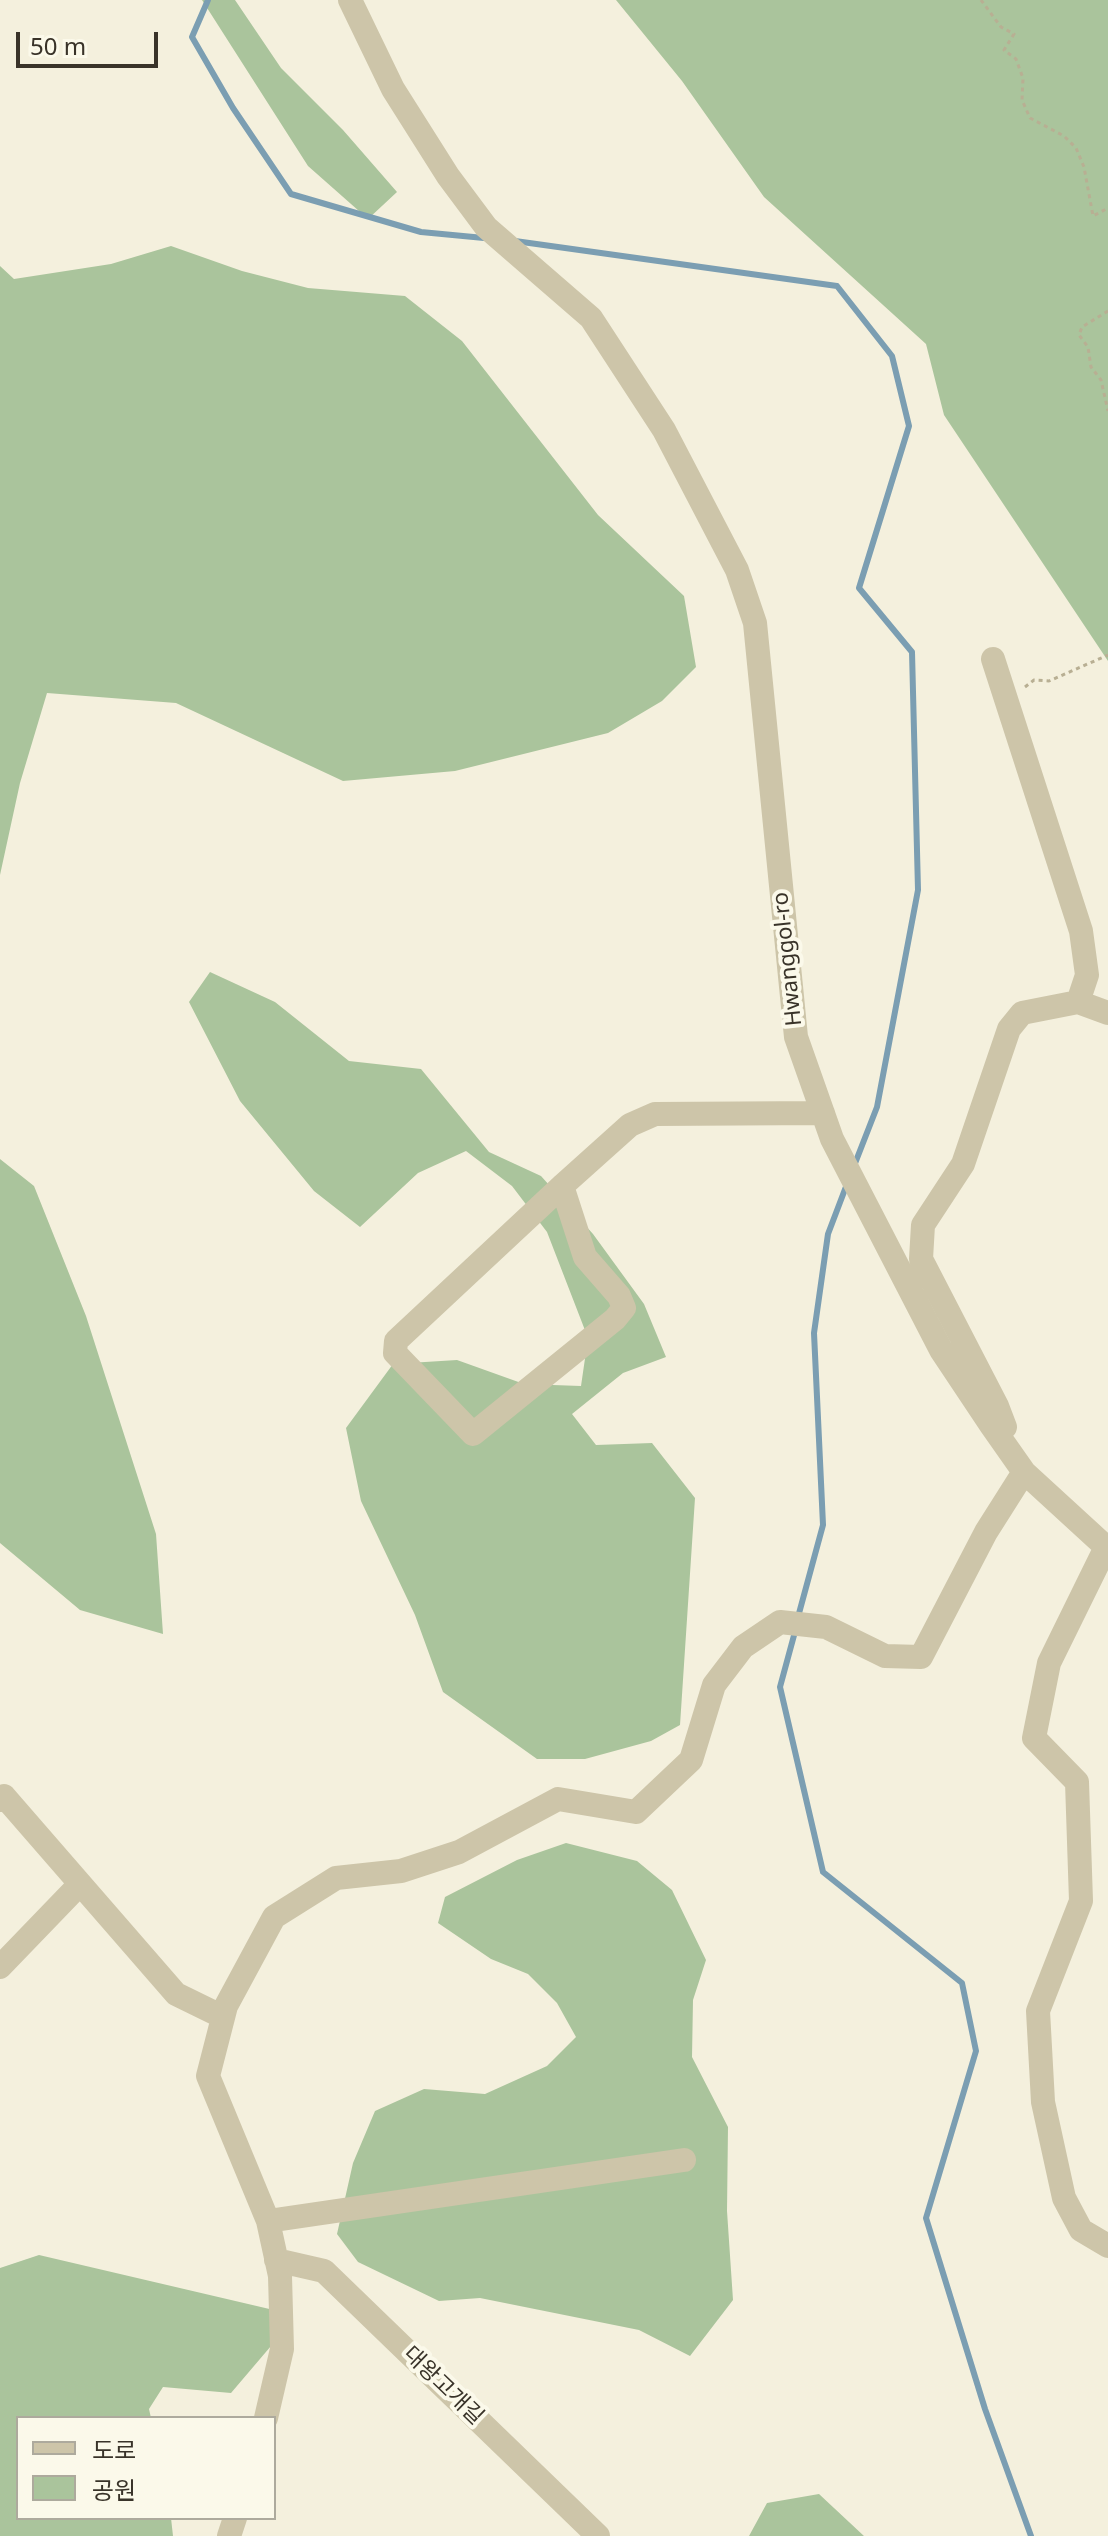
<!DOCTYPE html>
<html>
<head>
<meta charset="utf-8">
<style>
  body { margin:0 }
  #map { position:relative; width:1108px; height:2536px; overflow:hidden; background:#f4f0dd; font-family:"Noto Sans","Noto Sans KR",sans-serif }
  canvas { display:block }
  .legend { position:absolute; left:16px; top:2416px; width:260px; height:104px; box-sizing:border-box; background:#fbf9ea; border:2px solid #adaa9d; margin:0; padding:10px 14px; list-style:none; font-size:24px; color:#393329 }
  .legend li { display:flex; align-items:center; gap:16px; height:40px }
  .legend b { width:40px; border:2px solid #adaa9d }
  .scale { position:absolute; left:16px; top:32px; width:142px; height:36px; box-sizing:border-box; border:4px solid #393329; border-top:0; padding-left:10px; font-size:24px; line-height:28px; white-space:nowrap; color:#393329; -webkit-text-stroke:6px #fbf9ea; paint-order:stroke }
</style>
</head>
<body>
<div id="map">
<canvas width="1108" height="2536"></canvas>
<ul class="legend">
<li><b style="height:10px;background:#cdc5a9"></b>도로</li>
<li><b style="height:22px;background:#aac49c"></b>공원</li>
</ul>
<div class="scale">50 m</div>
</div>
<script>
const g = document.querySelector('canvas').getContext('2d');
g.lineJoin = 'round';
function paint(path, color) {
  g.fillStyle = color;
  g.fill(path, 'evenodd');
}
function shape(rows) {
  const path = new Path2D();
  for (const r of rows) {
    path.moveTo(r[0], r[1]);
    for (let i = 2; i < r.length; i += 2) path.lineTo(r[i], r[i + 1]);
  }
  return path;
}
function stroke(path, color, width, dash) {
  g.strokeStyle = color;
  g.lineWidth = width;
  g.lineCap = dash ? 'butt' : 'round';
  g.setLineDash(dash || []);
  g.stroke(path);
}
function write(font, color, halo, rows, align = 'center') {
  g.font = font + ' "Noto Sans","Noto Sans KR",sans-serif';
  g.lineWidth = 8;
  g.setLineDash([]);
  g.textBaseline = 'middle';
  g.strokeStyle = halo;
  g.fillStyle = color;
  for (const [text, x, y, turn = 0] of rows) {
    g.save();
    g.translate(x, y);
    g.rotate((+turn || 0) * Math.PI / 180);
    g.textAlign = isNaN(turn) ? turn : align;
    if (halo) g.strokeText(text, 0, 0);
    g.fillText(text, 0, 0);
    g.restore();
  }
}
paint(shape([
  [202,0,235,0,281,68,343,130,397,192,368,219,308,166],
  [616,0,1108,0,1108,661,944,415,926,344,764,197,682,81],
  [171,246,242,271,308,288,405,296,462,341,598,515,684,596,696,667,662,701,608,733,455,771,343,781,176,703,47,693,20,783,0,875,0,266,14,279,111,264],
  [210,972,275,1002,349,1061,421,1069,489,1152,541,1176,593,1234,644,1304,666,1357,623,1373,572,1414,596,1445,652,1443,695,1498,680,1725,651,1741,585,1759,537,1759,443,1692,415,1615,361,1501,346,1428,393,1364,457,1360,524,1384,581,1386,588,1338,547,1232,512,1186,466,1151,418,1173,360,1227,314,1191,240,1101,189,1002],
  [0,1159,34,1186,86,1316,156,1534,163,1634,80,1610,0,1543],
  [566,1843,637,1861,672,1890,706,1960,693,2000,692,2057,728,2127,727,2211,733,2300,690,2356,639,2330,480,2298,439,2301,358,2262,337,2234,353,2163,375,2111,424,2089,485,2094,547,2066,576,2037,557,2003,528,1974,491,1959,438,1923,445,1897,517,1860],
  [39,2255,278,2311,271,2346,231,2393,163,2387,149,2409,151,2418,18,2418,18,2518,171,2518,173,2536,0,2536,0,2268],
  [819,2494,864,2536,749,2536,767,2503]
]), '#aac49c');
stroke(shape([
  [208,0,192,37,233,108,291,194,421,232,484,238],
  [515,241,837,286,892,356,909,426,859,588,912,652,918,890,877,1107,854,1166],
  [798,1617,823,1525,814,1333,828,1234,847,1184],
  [796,1628,780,1687,823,1872,962,1983,976,2051,926,2218,985,2409,1031,2536]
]), '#7b9eb2', 6);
stroke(shape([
  [981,0,1001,27,1014,34,1004,50,1016,59,1023,78,1022,100,1030,118,1064,136,1076,148,1084,167,1093,216,1108,208],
  [1108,311,1082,327,1079,335,1088,347,1091,367,1101,380,1108,411],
  [1025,687,1034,680,1049,681,1108,655]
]), '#b8af93', 3, [4, 4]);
stroke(shape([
  [350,0,393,89,448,176,486,227,591,318,664,430,737,570,755,623,796,1037,832,1139,941,1350,991,1425,1024,1472,1108,1549],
  [993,659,1081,931,1087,975,1078,1002,1022,1013,1009,1029,963,1164,923,1225,921,1259,997,1406,1005,1427],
  [1078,1002,1108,1013],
  [562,1186,585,1257,619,1296,624,1308,615,1319,473,1434,395,1353,396,1341,562,1186,630,1125,655,1114,823,1113],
  [1106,1547,1049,1663,1034,1738,1077,1782,1081,1901,1038,2011,1043,2102,1064,2198,1081,2230,1108,2246],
  [0,1800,4,1796,176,1994,223,2017],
  [0,1967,80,1884],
  [268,2221,684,2160],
  [276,2260,324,2271,598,2536],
  [266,2418,282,2349,280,2276,268,2221,208,2076,226,2006,274,1917,336,1878,401,1871,459,1852,558,1799,636,1812,691,1760,714,1685,743,1647,780,1622,826,1627,885,1656,921,1657,986,1532,1024,1472],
  [229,2536,235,2518]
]), '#cdc5a9', 24);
write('22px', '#393329', '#fbf9ea', [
  ["Hwanggol-ro",788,959,-96],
  ["대왕고개길",443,2386,44]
]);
</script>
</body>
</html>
